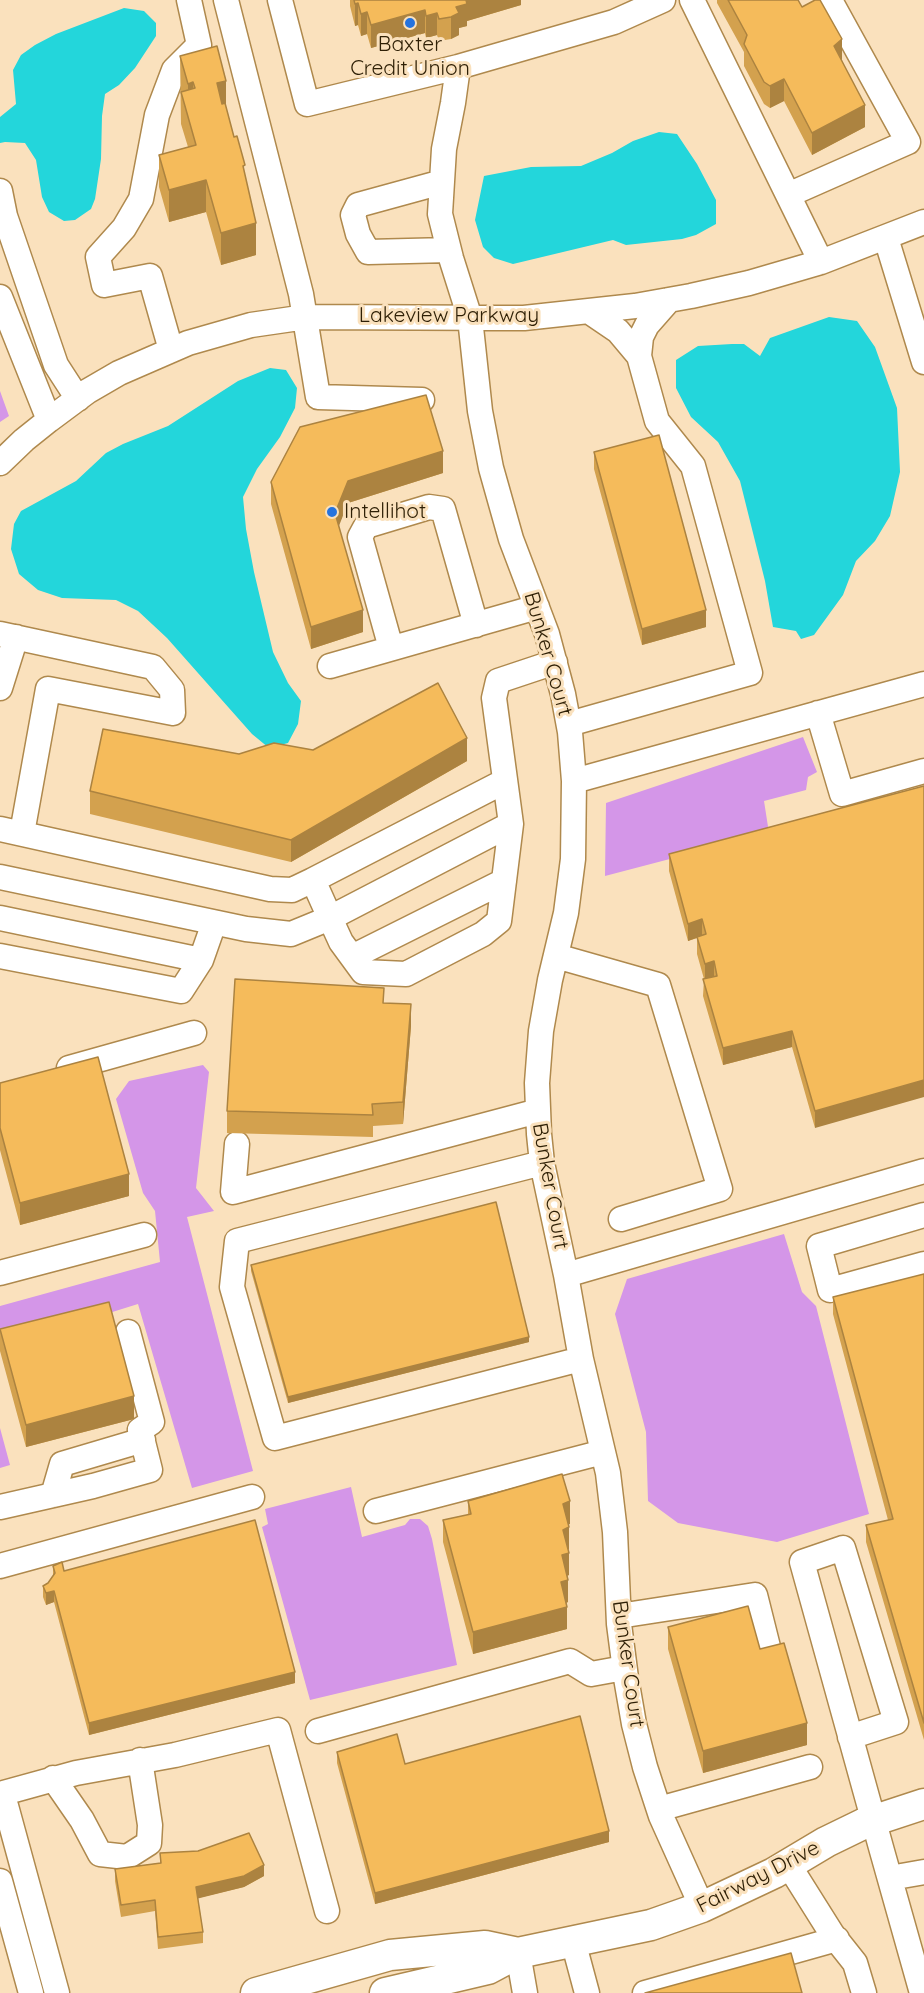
<!DOCTYPE html>
<html>
<head>
<meta charset="utf-8">
<style>
  body { margin:0 }
  canvas { display:block; background:#fae1bd }
</style>
</head>
<body>
<canvas width="924" height="1993"></canvas>
<script>
const g = document.querySelector('canvas').getContext('2d');
g.lineJoin = 'round';
function paint(path, color) {
  g.fillStyle = color;
  g.fill(path, 'evenodd');
}
function shape(rows) {
  const path = new Path2D();
  for (const r of rows) {
    path.moveTo(r[0], r[1]);
    for (let i = 2; i < r.length; i += 2) path.lineTo(r[i], r[i + 1]);
  }
  return path;
}
function stroke(path, color, width, dash) {
  g.strokeStyle = color;
  g.lineWidth = width;
  g.lineCap = dash ? 'butt' : 'round';
  g.setLineDash(dash || []);
  g.stroke(path);
}
function write(font, color, halo, rows, align = 'center') {
  g.font = font + ' Quicksand,sans-serif';
  g.lineWidth = 6;
  g.setLineDash([]);
  g.textBaseline = 'middle';
  g.strokeStyle = halo;
  g.fillStyle = color;
  for (const [text, x, y, turn = 0] of rows) {
    g.save();
    g.translate(x, y);
    g.rotate((+turn || 0) * Math.PI / 180);
    g.textAlign = isNaN(turn) ? turn : align;
    if (halo) g.strokeText(text, 0, 0);
    g.fillText(text, 0, 0);
    g.restore();
  }
}
paint(shape([
  [0,391,9,416,0,422],
  [803,737,817,772,808,777,806,790,764,801,769,833,605,876,606,803],
  [203,1065,209,1072,196,1188,214,1211,187,1217,253,1471,192,1488,138,1304,0,1347,0,1306,160,1262,155,1211,143,1193,116,1099,129,1081],
  [784,1234,802,1292,816,1306,869,1514,777,1542,678,1523,648,1501,646,1432,615,1314,627,1279],
  [0,1428,10,1465,0,1468],
  [351,1487,362,1537,405,1525,410,1519,420,1519,428,1526,432,1539,457,1665,310,1700,262,1527,268,1524,265,1509]
]), '#d496e8');
paint(shape([
  [124,8,144,11,156,23,156,36,135,68,119,85,105,94,102,116,101,159,95,199,91,209,75,220,64,221,49,212,42,197,36,160,25,143,5,142,0,143,0,117,16,104,13,70,21,55,35,45,56,34],
  [659,132,677,134,697,164,716,200,716,224,696,235,682,239,626,245,613,240,513,264,494,258,483,247,475,220,484,176,531,167,581,166,612,153,633,141],
  [829,317,857,321,875,347,897,408,900,472,890,516,875,541,856,561,843,595,814,635,801,639,796,631,773,627,765,581,740,481,718,442,691,417,676,388,676,360,698,346,732,344,744,344,760,356,770,338],
  [270,368,286,370,297,388,295,408,280,437,257,469,243,497,246,529,254,572,273,652,288,683,301,701,298,724,288,743,269,748,252,734,167,638,138,611,116,600,62,598,38,590,19,574,11,549,14,524,21,511,76,481,106,453,123,444,168,426,238,381]
]), '#23d6db');
const minor = shape([
  [226,0,301,294,318,397,422,400],
  [280,0,307,104,458,67,614,22,663,0],
  [692,0,821,262],
  [458,67,453,103,444,149,440,214,451,258,470,318,480,411,491,468,511,539,547,634,563,694,570,732,574,781,573,859,566,913,550,980,541,1031,537,1083,539,1134,542,1163,566,1275,581,1359,608,1473,615,1532,619,1624,626,1678,634,1724,645,1767,661,1816,702,1907],
  [442,182,358,205,353,215,358,234,368,252,449,250],
  [0,191,5,216,56,365,78,399],
  [788,195,908,142,832,4],
  [886,238,924,362],
  [0,297,49,420],
  [171,350,150,276,104,285,98,257,124,228,141,199,157,115,174,70,199,45,189,0],
  [639,356,641,337,647,325,669,300],
  [0,463,24,440,49,420,88,391,119,373,188,343,251,325,306,317,524,318,635,306,691,296,749,283,821,262,924,222],
  [0,634,153,667,172,690,173,713,48,689,22,833],
  [391,648,360,537,366,526,429,507,443,509,476,625],
  [330,666,537,607],
  [0,688,16,637],
  [818,713,842,794,924,771],
  [569,724,750,673,693,466,657,421,639,356,618,331,590,312],
  [505,781,313,880,330,918,511,824],
  [574,781,924,684],
  [0,829,270,889,292,890,313,880],
  [0,877,246,929,291,934,330,918,341,942,363,972,406,974,483,934,499,921,511,824,494,698,498,681,555,662],
  [0,918,201,960],
  [0,956,181,991,201,960,214,923],
  [556,956,658,985,720,1189,621,1219],
  [352,957,504,881],
  [69,1068,194,1033],
  [237,1144,233,1192,538,1111],
  [542,1163,237,1241,232,1287,275,1438,581,1359],
  [924,1215,819,1246,830,1290,924,1264],
  [0,1273,144,1235],
  [566,1275,924,1171],
  [53,1495,62,1464,143,1440],
  [0,1507,93,1486,150,1470,140,1430,152,1422,128,1332],
  [376,1511,603,1452],
  [0,1566,252,1497],
  [619,1616,755,1595,771,1659],
  [318,1731,570,1661,591,1674,624,1668],
  [850,1737,896,1722,843,1548,802,1562,882,1851,922,1993],
  [53,1778,82,1820,100,1854,127,1857,149,1843,150,1825,140,1760],
  [0,1794,76,1773,175,1755,278,1730,327,1911],
  [0,1798,6,1806,57,1993],
  [659,1809,810,1767],
  [788,1864,832,1934,855,1963,864,1993],
  [890,1878,924,1872],
  [0,1881,31,1993],
  [573,1941,587,1993],
  [518,1953,525,1993],
  [645,1993,837,1939]
]);
const major = shape([
  [256,1993,390,1955,485,1946,518,1953],
  [385,1993,488,1969,518,1953,651,1925,702,1907,774,1873,826,1842,863,1824,924,1804]
]);
stroke(minor, '#af894d', 27);
stroke(major, '#af894d', 33);
stroke(minor, '#fff', 24);
stroke(major, '#fff', 30);
paint(shape([
  [350,0,521,0,521,5,467,21,467,26,459,28,459,35,451,39,439,41,437,35,426,38,425,33,371,48,367,34,361,36,358,25,355,26,350,6],
  [717,0,798,0,802,7,842,60,865,127,812,155,784,101,770,108,764,104,744,66,744,52,717,3],
  [180,56,226,107,245,177,256,255,221,265,206,212,169,222,159,187,159,155,188,147,181,124],
  [594,452,706,627,642,645,594,469],
  [443,473,348,503,338,526,363,632,311,649,271,504,271,482],
  [313,750,467,761,291,862,90,814,90,791,239,754],
  [924,786,815,1128,792,1047,723,1065,703,996,704,979,697,954,697,938,688,941,669,871,669,854],
  [384,1003,411,1026,403,1124,373,1126,373,1137,227,1133,227,1111],
  [0,1083,129,1196,20,1225,0,1150],
  [251,1265,529,1342,288,1403,251,1271],
  [924,1274,924,1740,866,1542,866,1525,888,1520,833,1314,833,1297],
  [0,1329,134,1419,26,1447,0,1351],
  [468,1501,570,1524,568,1524,569,1575,567,1576,568,1602,566,1603,567,1629,473,1654,443,1542,443,1520,468,1515],
  [53,1566,64,1571,295,1683,89,1735,54,1602,46,1605,43,1597,43,1586,48,1583,53,1576],
  [668,1627,807,1745,703,1773,668,1649],
  [337,1752,405,1764,609,1842,375,1904,337,1763],
  [160,1853,264,1876,244,1887,198,1898,203,1932,203,1943,158,1949,155,1911,121,1917,115,1881,115,1869,160,1863]
]), '#d3a14e');
paint(shape([
  [466,0,521,0,521,5,467,21,467,26,459,28,459,35,451,39,451,17,456,7],
  [358,3,358,25,355,26,355,4],
  [425,10,425,33,371,48,371,25],
  [367,12,367,34,361,36,361,14],
  [437,13,437,35,426,38,426,16],
  [842,39,842,61,834,46],
  [784,79,784,101,770,108,770,86],
  [226,81,226,113,217,115,217,83],
  [193,82,193,114,188,116,188,84],
  [865,105,865,127,812,155,812,133],
  [206,180,206,212,169,222,169,190],
  [256,223,256,255,221,265,221,233],
  [443,451,443,473,348,503,335,536,335,513,348,481],
  [363,610,363,632,311,649,311,627],
  [706,610,706,627,642,645,642,629],
  [467,738,467,761,291,862,291,840],
  [702,919,702,936,688,941,688,924],
  [714,961,714,978,705,981,705,964],
  [411,1004,411,1026,403,1124,403,1102],
  [792,1031,792,1047,723,1065,723,1048],
  [924,1080,924,1097,815,1128,815,1111],
  [129,1174,129,1196,20,1225,20,1203],
  [529,1337,529,1342,288,1403,288,1397],
  [134,1396,134,1419,26,1447,26,1425],
  [570,1501,570,1524,563,1526,563,1504],
  [569,1527,569,1549,563,1552,563,1530],
  [569,1553,569,1575,562,1577,562,1555],
  [568,1580,568,1602,561,1605,561,1582],
  [54,1591,54,1602,46,1605,46,1593],
  [567,1607,567,1629,473,1654,473,1632],
  [295,1672,295,1683,89,1735,89,1723],
  [807,1723,807,1745,703,1773,703,1751],
  [609,1831,609,1842,375,1904,375,1893],
  [264,1865,264,1876,244,1887,196,1899,196,1887]
]), '#ac8340');
const building = shape([
  [354,0,466,0,467,4,456,7,459,13,451,17,439,19,437,13,426,16,425,10,371,25,367,12,361,14,358,3,355,4,354,0],
  [728,0,798,0,802,7,815,0,820,0,842,39,834,46,865,105,812,133,784,79,770,86,764,82,744,44,747,35,728,0],
  [217,46,226,81,217,83,222,104,225,103,234,137,237,136,245,165,243,166,256,223,221,233,206,180,169,190,159,155,196,145,181,92,195,88,193,82,188,84,180,56,217,46],
  [426,395,443,451,348,481,335,513,363,610,311,627,271,482,300,427,426,395],
  [659,435,706,610,642,629,594,452,659,435],
  [438,683,467,738,291,840,90,791,103,729,239,754,274,743,313,750,438,683],
  [924,786,924,1080,815,1111,792,1031,723,1048,703,979,717,976,714,961,705,964,697,937,706,934,702,919,688,924,669,854,924,786],
  [235,979,384,988,383,1003,411,1004,403,1102,372,1104,373,1115,227,1111,235,979],
  [98,1057,129,1174,20,1203,0,1128,0,1083,98,1057],
  [496,1202,529,1337,288,1397,251,1265,496,1202],
  [924,1274,924,1723,866,1525,893,1519,833,1297,924,1274],
  [109,1302,134,1396,26,1425,0,1329,109,1302],
  [562,1474,570,1501,563,1504,569,1527,563,1530,569,1553,562,1555,568,1580,561,1582,567,1607,473,1632,443,1520,471,1514,468,1501,562,1474],
  [255,1520,295,1672,89,1723,54,1591,46,1593,43,1586,48,1583,55,1573,53,1566,62,1562,64,1571,255,1520],
  [748,1606,760,1649,784,1643,807,1723,703,1751,668,1627,748,1606],
  [580,1716,609,1831,375,1893,337,1752,397,1734,405,1764,580,1716],
  [249,1833,264,1865,244,1876,196,1887,203,1932,158,1937,155,1900,121,1905,115,1869,161,1863,160,1853,198,1851,249,1833],
  [791,1953,802,1993,645,1993,791,1953]
]);
paint(building, '#f5bb5b');
stroke(building, '#ac8340', 1.5);
for (const [x, y, r, color] of [
  [410,23,6,"#2573df"],
  [332,512,6,"#2573df"]
]) {
  const dot = new Path2D();
  dot.arc(x, y, r, 0, 2 * Math.PI);
  g.fillStyle = color;
  g.fill(dot);
  stroke(dot, '#fae1bd', 2);
}
write('21px', '#2e1f05', '#fae1bd', [
  ["Baxter",410,45],
  ["Credit Union",410,69],
  ["Intellihot",344,512,"left"]
]);
write('21px', '#2e1f05', '#fae1bd', [
  ["Lakeview Parkway",449,316],
  ["Bunker Court",548,654,74],
  ["Bunker Court",550,1186,80],
  ["Bunker Court",628,1664,82],
  ["Fairway Drive",758,1877,-27]
]);
</script>
</body>
</html>
